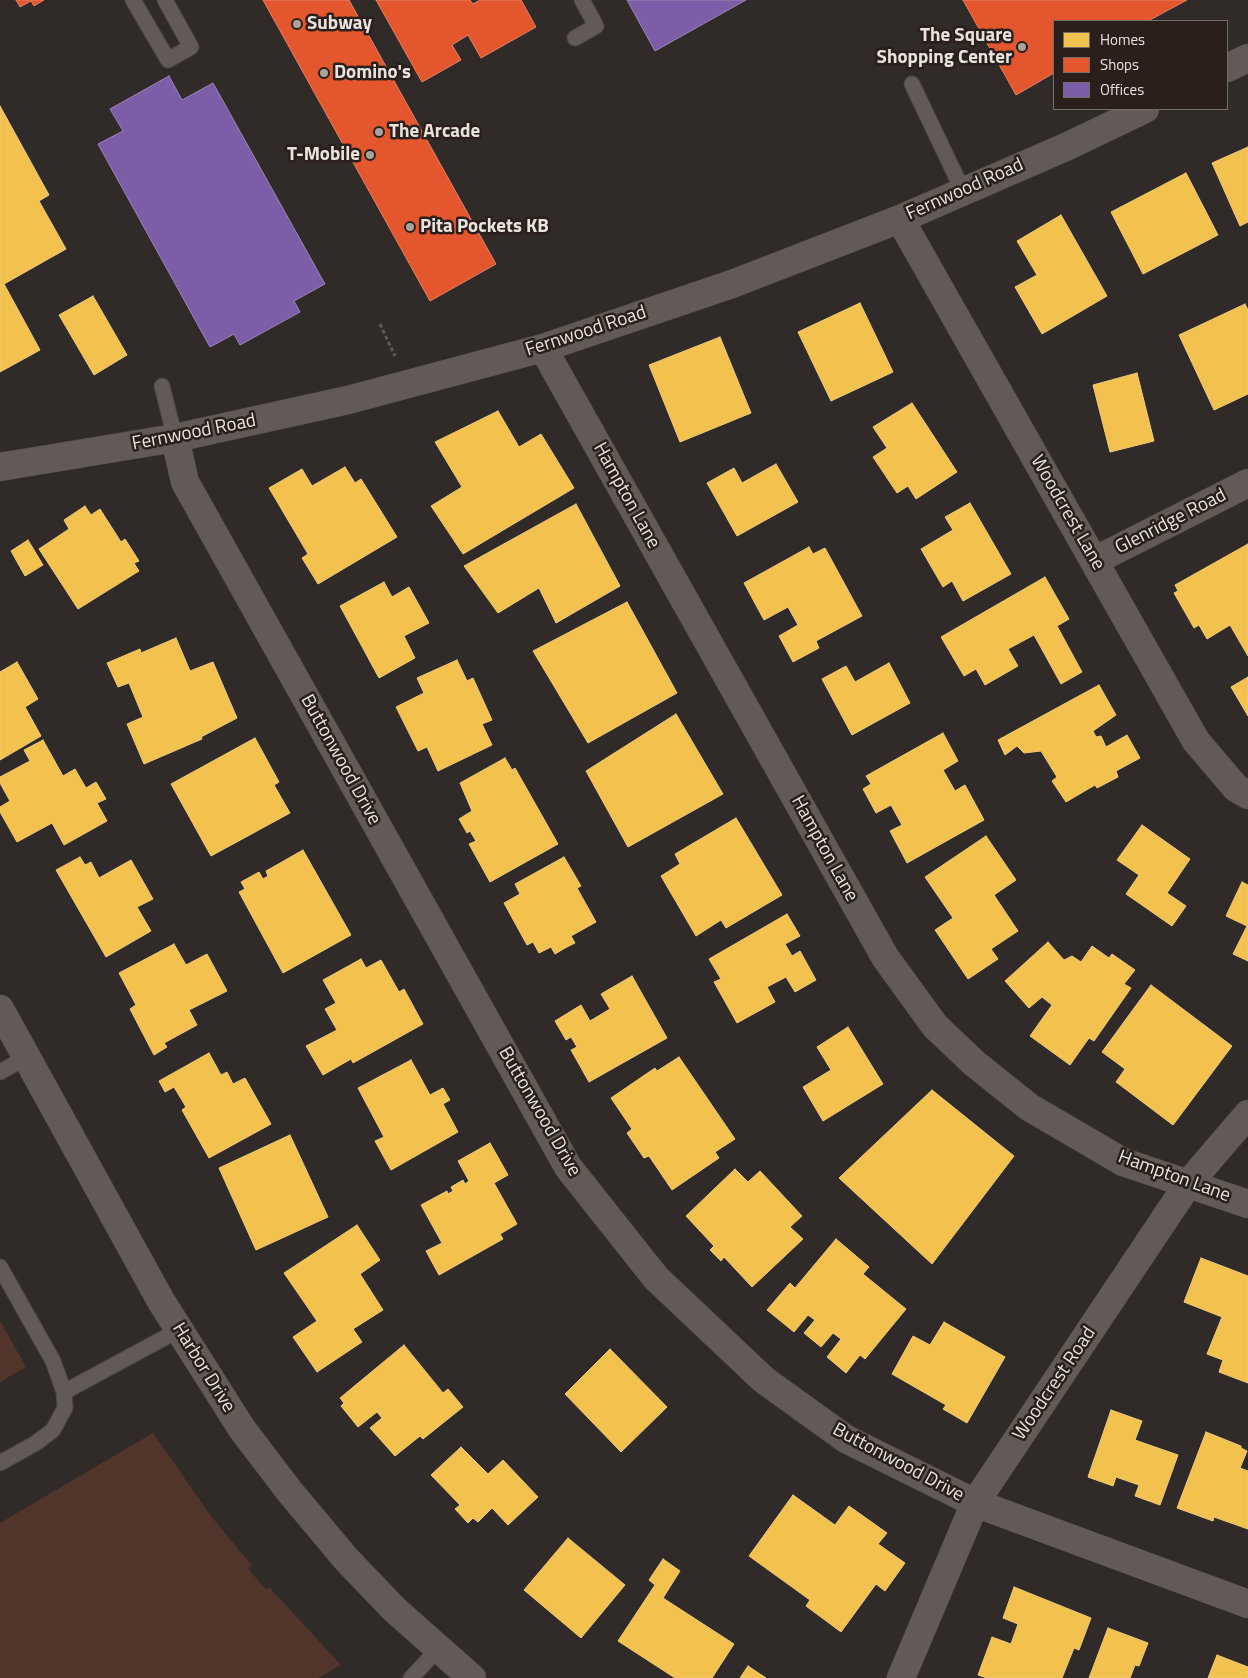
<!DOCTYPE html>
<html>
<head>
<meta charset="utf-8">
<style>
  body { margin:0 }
  #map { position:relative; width:1248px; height:1678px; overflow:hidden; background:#302a28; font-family:"Titillium Web",sans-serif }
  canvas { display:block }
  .legend { position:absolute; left:1053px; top:20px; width:175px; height:90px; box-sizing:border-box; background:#2a1f1a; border:1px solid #776d69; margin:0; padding:6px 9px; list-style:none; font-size:15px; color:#eae2df }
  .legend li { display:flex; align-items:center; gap:10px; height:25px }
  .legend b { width:25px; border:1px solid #776d69 }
</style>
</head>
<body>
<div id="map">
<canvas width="1248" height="1678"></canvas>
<ul class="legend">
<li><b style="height:14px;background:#f2c14e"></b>Homes</li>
<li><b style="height:14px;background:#e4572e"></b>Shops</li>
<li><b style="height:14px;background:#7b5ea7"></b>Offices</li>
</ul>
</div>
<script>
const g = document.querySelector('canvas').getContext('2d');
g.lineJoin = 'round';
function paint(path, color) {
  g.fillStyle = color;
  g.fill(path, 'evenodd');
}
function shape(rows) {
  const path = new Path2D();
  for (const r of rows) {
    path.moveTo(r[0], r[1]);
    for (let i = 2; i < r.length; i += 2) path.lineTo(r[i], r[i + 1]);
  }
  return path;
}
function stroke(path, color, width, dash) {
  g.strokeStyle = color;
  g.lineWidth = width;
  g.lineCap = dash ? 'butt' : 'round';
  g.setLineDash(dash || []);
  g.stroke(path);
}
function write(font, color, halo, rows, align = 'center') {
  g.font = font + ' "Titillium Web",sans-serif';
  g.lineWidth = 5;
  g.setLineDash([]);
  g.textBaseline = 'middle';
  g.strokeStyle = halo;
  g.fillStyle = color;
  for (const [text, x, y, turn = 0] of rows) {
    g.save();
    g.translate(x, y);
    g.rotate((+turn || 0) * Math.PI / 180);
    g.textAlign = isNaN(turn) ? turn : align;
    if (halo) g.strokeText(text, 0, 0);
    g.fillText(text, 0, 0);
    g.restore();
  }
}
paint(shape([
  [0,1321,26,1367,0,1382],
  [153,1433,211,1516,252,1566,248,1569,266,1589,270,1588,341,1665,318,1678,0,1678,0,1523]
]), '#52352a');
const homes = shape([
  [0,106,49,195,39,201,66,249,4,284,40,350,0,372,0,106],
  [1248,147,1248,222,1240,226,1212,163,1248,147],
  [1186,173,1218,235,1143,274,1111,212,1186,173],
  [1061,215,1107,296,1042,334,1015,287,1037,275,1017,241,1061,215],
  [93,296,127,355,94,375,59,315,93,296],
  [860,303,893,372,831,401,798,332,860,303],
  [1245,304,1248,310,1248,394,1214,410,1179,335,1245,304],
  [720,337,751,413,680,442,649,365,720,337],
  [1137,373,1154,441,1110,452,1093,385,1137,373],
  [912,403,957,472,916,499,908,486,897,493,873,457,887,448,873,427,912,403],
  [498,411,519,447,541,434,574,488,463,554,431,506,462,487,435,442,498,411],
  [776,464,798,502,737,536,707,483,734,468,742,483,776,464],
  [345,467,355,483,361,479,397,537,318,584,302,558,308,554,269,488,302,469,312,486,345,467],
  [970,503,1011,574,963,601,952,581,943,587,921,549,953,530,945,517,970,503],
  [576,504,620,586,556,623,539,588,498,613,464,566,576,504],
  [85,506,91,515,100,509,121,542,125,539,139,561,134,563,139,571,78,609,39,549,69,529,64,520,85,506],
  [28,540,43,565,25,576,11,551,28,540],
  [1248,544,1248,656,1230,625,1207,639,1199,625,1194,628,1174,593,1178,591,1175,585,1248,544],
  [809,547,813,554,825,548,862,616,816,641,819,648,793,662,779,636,798,625,788,607,764,620,744,583,809,547],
  [1045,577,1069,619,1057,626,1082,672,1061,684,1034,635,1008,649,1018,666,985,685,976,669,964,676,941,637,1045,577],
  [384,582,392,597,409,587,429,623,404,636,415,658,379,678,340,606,384,582],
  [627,602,677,693,588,743,533,651,627,602],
  [176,638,190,671,213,662,237,718,201,737,202,739,144,764,127,724,143,717,129,683,118,687,107,663,140,649,141,653,176,638],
  [457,660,467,681,473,678,492,720,482,724,492,745,438,771,427,747,418,751,396,707,424,693,417,678,457,660],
  [17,662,38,699,25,707,41,736,0,760,0,672,17,662],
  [889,663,910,703,852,735,822,679,846,666,855,682,889,663],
  [1248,677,1248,716,1231,687,1248,677],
  [1099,685,1116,715,1093,731,1096,737,1101,736,1106,747,1127,735,1140,758,1116,771,1118,777,1097,788,1095,785,1066,802,1052,781,1057,777,1041,751,1024,753,1017,746,1005,755,998,740,1099,685],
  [676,714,723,794,628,847,586,771,676,714],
  [943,733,958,761,943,770,955,791,965,785,984,820,907,863,890,831,902,825,891,805,876,813,863,789,871,784,866,776,943,733],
  [255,738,279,782,274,785,290,813,211,856,171,784,255,738],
  [43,740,63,776,75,769,86,788,96,782,106,799,97,803,107,821,64,845,52,823,17,842,0,812,0,807,10,801,0,783,0,777,30,761,24,750,43,740],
  [505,758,512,770,515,768,558,844,490,882,469,844,476,841,470,831,467,833,459,819,472,811,460,783,505,758],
  [736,818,782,895,726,928,721,920,696,936,661,876,680,864,675,854,736,818],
  [1142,825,1190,859,1167,893,1186,906,1172,926,1126,894,1139,875,1117,860,1142,825],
  [986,836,1016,880,994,895,1018,931,991,949,998,959,968,979,935,930,953,918,925,877,986,836],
  [303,850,351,935,283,973,239,892,245,889,241,882,259,872,263,879,268,876,266,871,303,850],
  [80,857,85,865,91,862,99,878,131,860,153,899,137,907,151,931,106,957,56,870,80,857],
  [564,857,581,886,577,888,596,922,571,936,575,943,565,948,555,954,551,947,539,953,533,942,527,945,504,903,520,894,515,884,564,857],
  [1242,882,1248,885,1248,961,1233,954,1247,926,1226,916,1242,882],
  [787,914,800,936,785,944,792,956,800,951,816,980,795,992,786,977,767,987,775,1002,737,1023,714,982,721,979,709,959,787,914],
  [1048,942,1064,960,1072,956,1081,962,1092,946,1109,958,1112,954,1135,970,1124,984,1131,988,1094,1041,1089,1038,1070,1065,1030,1036,1052,1005,1042,997,1029,1008,1005,981,1048,942],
  [174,944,186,965,207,954,227,991,189,1010,197,1025,164,1043,167,1047,154,1055,130,1009,136,1005,119,973,174,944],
  [361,959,366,968,381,960,399,992,404,989,423,1024,353,1063,351,1059,323,1075,306,1046,337,1030,325,1009,336,1003,323,980,361,959],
  [632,976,667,1038,589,1082,571,1050,577,1047,571,1037,566,1040,555,1021,581,1005,590,1021,610,1009,601,994,632,976],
  [1151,985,1232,1046,1173,1125,1116,1082,1125,1069,1102,1052,1151,985],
  [848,1027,883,1084,823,1121,803,1087,831,1070,817,1047,848,1027],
  [209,1053,221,1075,227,1072,233,1084,245,1078,271,1124,209,1158,182,1110,186,1107,174,1087,165,1092,159,1081,209,1053],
  [679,1057,735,1139,715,1152,719,1158,672,1190,649,1156,644,1158,627,1133,632,1129,611,1098,655,1068,657,1071,679,1057],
  [411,1060,430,1095,443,1088,450,1100,443,1104,458,1132,391,1170,375,1141,384,1137,358,1088,411,1060],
  [932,1090,1014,1156,932,1264,839,1178,932,1090],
  [290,1135,328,1217,256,1250,219,1168,290,1135],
  [490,1143,508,1175,494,1183,517,1224,500,1234,503,1239,439,1275,426,1251,442,1243,421,1205,447,1191,448,1194,453,1191,451,1187,463,1180,465,1184,469,1181,458,1161,490,1143],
  [735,1169,748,1182,760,1171,802,1216,790,1227,803,1239,752,1287,724,1257,721,1261,710,1250,714,1246,686,1216,735,1169],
  [357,1225,380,1260,360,1274,383,1310,353,1329,362,1342,317,1372,293,1337,317,1321,284,1273,357,1225],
  [836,1239,869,1267,863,1274,906,1309,865,1359,860,1355,846,1373,827,1357,841,1339,833,1333,821,1347,804,1333,815,1320,808,1315,794,1332,767,1310,790,1283,795,1288,836,1239],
  [1201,1258,1248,1276,1248,1383,1219,1372,1223,1360,1207,1354,1222,1317,1184,1302,1201,1258],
  [944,1322,1005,1357,967,1423,943,1409,946,1405,892,1374,913,1336,930,1345,944,1322],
  [404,1345,443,1393,448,1389,463,1407,423,1439,420,1436,395,1456,370,1428,382,1418,377,1412,358,1427,341,1406,344,1403,340,1398,404,1345],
  [610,1349,667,1407,621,1452,565,1394,610,1349],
  [1111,1410,1142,1421,1135,1440,1178,1455,1160,1505,1135,1496,1139,1485,1116,1477,1113,1486,1088,1477,1111,1410],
  [1206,1432,1241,1446,1241,1448,1247,1451,1240,1468,1248,1471,1248,1529,1214,1517,1213,1521,1177,1508,1206,1432],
  [461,1447,488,1474,503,1460,538,1497,508,1525,492,1508,478,1522,473,1518,468,1523,455,1509,460,1505,431,1475,461,1447],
  [793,1495,835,1525,849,1506,887,1533,878,1544,905,1563,885,1591,876,1584,841,1632,806,1606,810,1600,749,1556,793,1495],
  [568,1538,625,1585,581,1638,524,1590,568,1538],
  [663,1559,680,1571,663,1598,734,1644,712,1678,675,1678,618,1641,655,1585,649,1580,663,1559],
  [1014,1587,1091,1618,1079,1650,1074,1648,1062,1678,987,1678,978,1675,992,1637,1011,1644,1018,1624,1003,1618,1014,1587],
  [1108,1628,1148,1643,1139,1666,1135,1665,1130,1678,1089,1678,1108,1628],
  [1217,1655,1248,1667,1248,1678,1208,1678,1217,1655],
  [748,1666,766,1678,740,1678,748,1666]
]);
paint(homes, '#f2c14e');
stroke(homes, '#f0cb7a', 1);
const shops = shape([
  [16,0,44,0,34,6,31,1,20,7,16,0],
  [263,0,349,0,496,264,430,301,263,0],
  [376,0,470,0,473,4,480,0,521,0,536,27,481,58,468,35,452,45,461,60,422,82,376,0],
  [963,0,1187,0,1148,21,1054,21,1054,73,1016,95,963,0]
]);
paint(shops, '#e4572e');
stroke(shops, '#e68163', 1);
const offices = shape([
  [627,0,746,0,655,51,627,0],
  [169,76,182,100,213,83,325,284,294,301,300,312,240,345,234,334,210,347,98,144,123,131,110,109,169,76]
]);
paint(offices, '#7b5ea7');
stroke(offices, '#9c86b8', 1);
const service = shape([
  [133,0,168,60,191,47,165,0],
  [575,38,596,26,582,0],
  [912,84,963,191],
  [162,386,175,438],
  [0,1072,27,1057],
  [0,1267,53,1361,64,1392],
  [0,1463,36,1443,53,1430,65,1408,64,1392,179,1330],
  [411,1678,438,1649]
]);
const minor = shape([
  [1227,68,1248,58],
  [900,219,1196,741,1236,788,1248,795],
  [543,348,885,957,935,1026,974,1063,1029,1107,1123,1162,1248,1204],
  [175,438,185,482,568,1167,656,1278,764,1380,846,1439,975,1503,1248,1604],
  [0,467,175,438,348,400,543,348,732,284,900,219,1068,146,1145,109],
  [1094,561,1248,483],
  [901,1678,975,1503,1188,1184,1248,1114]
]);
const tertiary = shape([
  [0,1009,161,1301,242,1429,290,1492,347,1560,395,1610,472,1678]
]);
stroke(service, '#494542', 17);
stroke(minor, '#494542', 29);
stroke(tertiary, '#494542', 29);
stroke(shape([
  [380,324,395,356]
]), '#5e5855', 3, [4, 2.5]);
stroke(service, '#615a57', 15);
stroke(minor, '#615a57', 28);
stroke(tertiary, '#615a57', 28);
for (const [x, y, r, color] of [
  [297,24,5,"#a9a29f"],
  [1022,47,5,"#a9a29f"],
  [324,73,5,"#a9a29f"],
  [379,132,5,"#a9a29f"],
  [370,155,5,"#a9a29f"],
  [410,227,5,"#a9a29f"]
]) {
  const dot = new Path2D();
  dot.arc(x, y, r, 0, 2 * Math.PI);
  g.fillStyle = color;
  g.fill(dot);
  stroke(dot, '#2a1f1a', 2);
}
write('bold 19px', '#eae2df', '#2a1f1a', [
  ["Subway",307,24],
  ["The Square",1012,36,"right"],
  ["Shopping Center",1012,58,"right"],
  ["Domino's",334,73],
  ["The Arcade",389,132],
  ["T-Mobile",360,155,"right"],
  ["Pita Pockets KB",420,227]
], 'left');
write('19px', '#eae2df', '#2a1f1a', [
  ["Fernwood Road",965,190,-24],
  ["Fernwood Road",586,332,-18],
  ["Fernwood Road",194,433,-11],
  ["Hampton Lane",626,496,61],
  ["Woodcrest Lane",1067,513,60],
  ["Glenridge Road",1171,522,-27],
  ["Buttonwood Drive",340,760,61],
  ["Hampton Lane",824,849,61],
  ["Buttonwood Drive",539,1112,60],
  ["Hampton Lane",1174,1177,20],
  ["Harbor Drive",203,1368,58],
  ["Woodcrest Road",1055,1384,-56],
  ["Buttonwood Drive",898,1463,28]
]);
</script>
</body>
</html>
